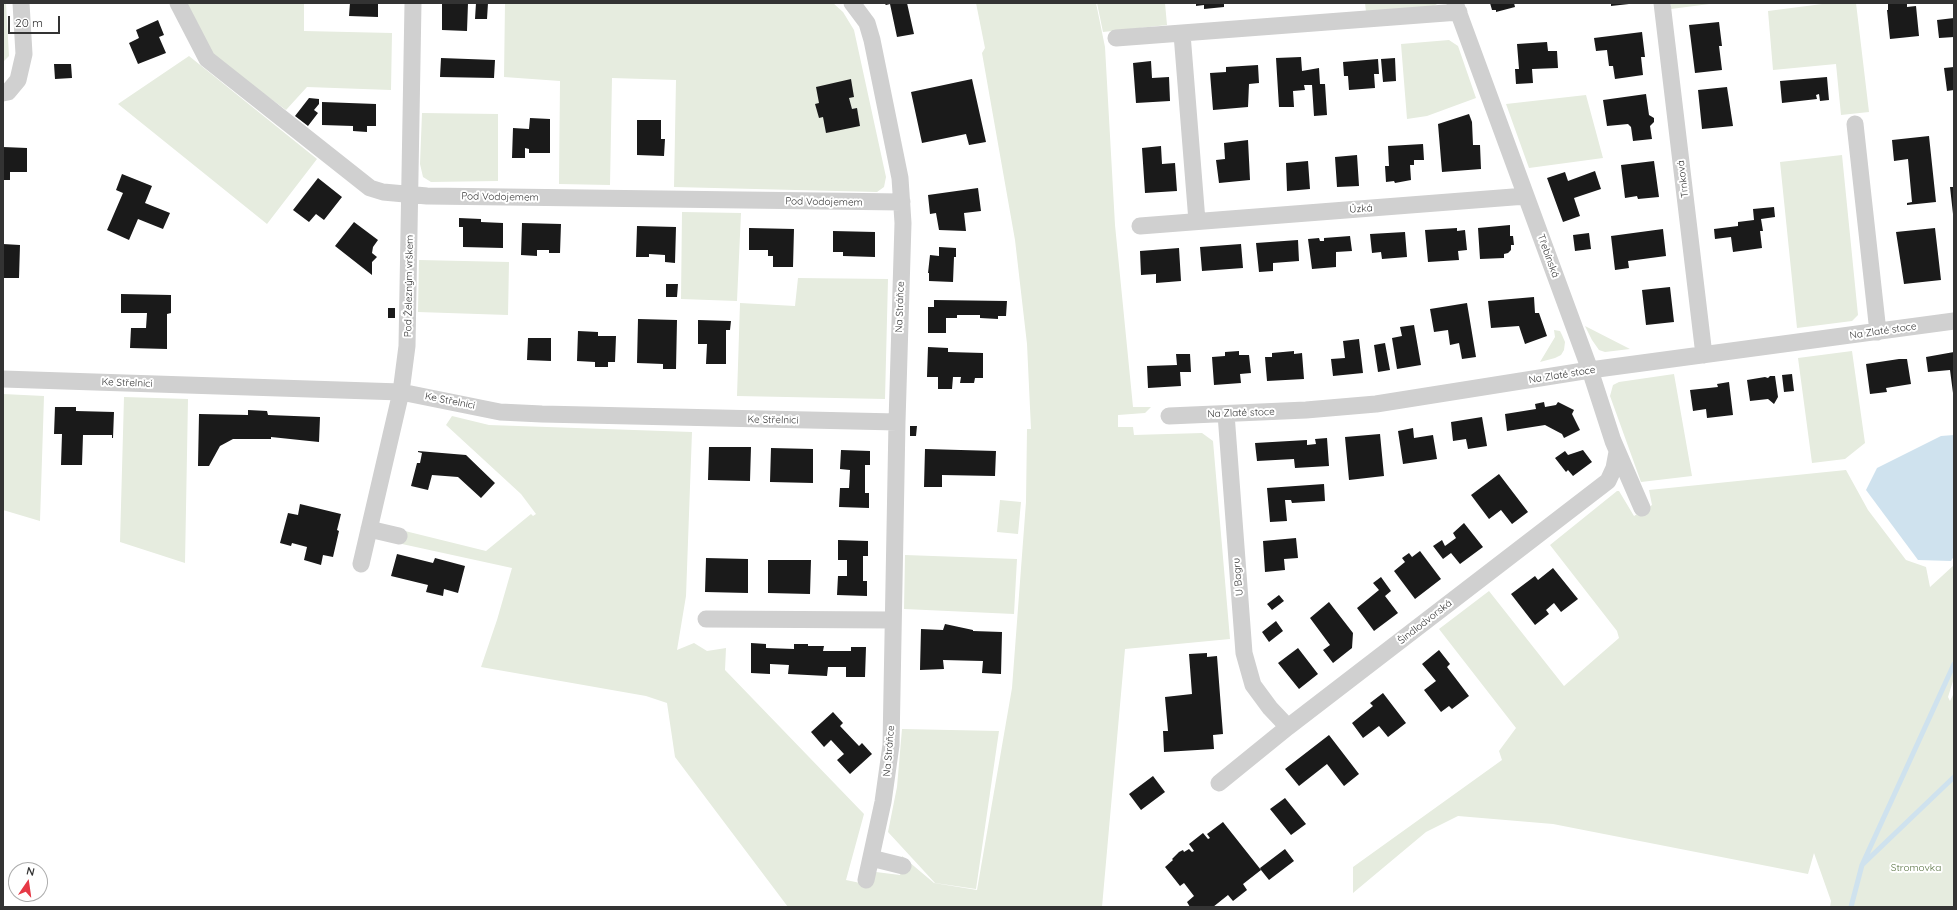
<!DOCTYPE html>
<html>
<head>
<meta charset="utf-8">
<style>
  body { margin:0 }
  #map { position:relative; width:1957px; height:910px; overflow:hidden; background:#fff; font-family:Quicksand,sans-serif }
  canvas { display:block }
  .frame { position:absolute; inset:0; border:4px solid #333; pointer-events:none }
  .north { position:absolute; left:8px; top:862px; width:40px; height:40px; box-sizing:border-box; background:#fff; border:1px solid #adadad; border-radius:50%; rotate:13deg; font-size:11px; font-weight:700; line-height:16px; text-align:center; color:#333 }
  .north::after { content:''; display:block; margin:auto; width:14px; height:18px; background:#e63946; clip-path:polygon(50% 0,100% 100%,50% 72%,0 100%) }
  .scale { position:absolute; left:8px; top:16px; width:52px; height:18px; box-sizing:border-box; border:2px solid #333; border-top:0; padding-left:5px; font-size:12px; line-height:14px; white-space:nowrap; color:#333; -webkit-text-stroke:3px #fff; paint-order:stroke }
</style>
</head>
<body>
<div id="map">
<canvas width="1957" height="910"></canvas>
<div class="frame"></div>
<div class="north">N</div>
<div class="scale">20 m</div>
</div>
<script>
const g = document.querySelector('canvas').getContext('2d');
g.lineJoin = 'round';
function paint(path, color) {
  g.fillStyle = color;
  g.fill(path, 'evenodd');
}
function shape(rows) {
  const path = new Path2D();
  for (const r of rows) {
    path.moveTo(r[0], r[1]);
    for (let i = 2; i < r.length; i += 2) path.lineTo(r[i], r[i + 1]);
  }
  return path;
}
function stroke(path, color, width, dash) {
  g.strokeStyle = color;
  g.lineWidth = width;
  g.lineCap = dash ? 'butt' : 'round';
  g.setLineDash(dash || []);
  g.stroke(path);
}
function write(font, color, halo, rows, align = 'center') {
  g.font = font + ' Quicksand,sans-serif';
  g.lineWidth = 4;
  g.setLineDash([]);
  g.textBaseline = 'middle';
  g.strokeStyle = halo;
  g.fillStyle = color;
  for (const [text, x, y, turn = 0] of rows) {
    g.save();
    g.translate(x, y);
    g.rotate((+turn || 0) * Math.PI / 180);
    g.textAlign = isNaN(turn) ? turn : align;
    if (halo) g.strokeText(text, 0, 0);
    g.fillText(text, 0, 0);
    g.restore();
  }
}
paint(shape([
  [3,3,6,3,9,56,3,62],
  [188,3,304,3,304,31,392,33,391,90,307,87,286,110,211,55,188,11],
  [505,3,833,3,843,12,854,30,886,177,884,187,877,192,674,187,676,80,612,78,610,185,559,184,560,81,504,77],
  [976,3,1096,3,1105,47,1115,225,1133,407,1151,407,1145,413,1118,415,1118,427,1133,427,1134,435,1202,433,1213,441,1230,639,1125,649,1102,907,788,907,675,757,667,703,646,696,481,667,497,620,512,568,402,544,405,531,486,551,531,514,533,516,536,514,521,494,446,425,452,416,489,425,692,432,686,596,677,650,694,643,707,651,726,648,725,670,864,814,846,880,865,884,876,872,900,875,902,856,934,883,977,890,1012,688,1026,502,1027,429,1031,429,1027,344,1015,240,982,53,985,48],
  [1097,3,1165,3,1167,25,1103,32],
  [1365,3,1439,3,1430,8,1366,12],
  [1671,3,1717,3,1671,9],
  [1830,3,1856,3,1869,112,1841,115,1836,64,1773,70,1768,11],
  [1449,40,1458,46,1476,98,1427,116,1407,119,1401,44],
  [189,56,317,159,267,224,118,104],
  [1586,95,1603,158,1529,168,1506,104],
  [422,113,498,114,498,181,431,182,423,177,420,164],
  [1842,155,1858,315,1852,321,1797,328,1780,162],
  [682,212,741,213,737,301,681,299],
  [419,260,509,262,508,315,418,312],
  [798,278,888,279,885,399,737,396,740,303,795,306],
  [1585,326,1630,349,1605,352,1599,350,1592,340],
  [1554,330,1560,331,1562,335,1565,342,1564,350,1561,355,1555,358,1540,362,1555,337],
  [1852,351,1865,443,1845,459,1812,463,1798,358],
  [1674,374,1692,476,1641,482,1610,396,1613,385,1619,382],
  [3,394,44,396,40,521,3,510],
  [124,397,188,399,185,563,120,542],
  [1846,470,1868,510,1906,560,1926,567,1930,587,1954,565,1954,678,1948,697,1950,701,1954,693,1954,907,1830,907,1831,901,1814,853,1808,874,1553,824,1458,816,1426,832,1353,893,1353,867,1502,760,1499,751,1516,728,1439,629,1489,591,1564,686,1619,638,1617,631,1550,545,1617,491,1619,491,1634,516,1652,505,1649,490],
  [1000,500,1021,502,1018,534,997,532],
  [905,555,1017,559,1014,614,904,609],
  [902,729,999,731,976,889,935,883,888,832,897,787]
]), '#e6ecdf');
paint(shape([
  [1954,435,1954,556,1951,561,1918,560,1866,490,1877,468,1941,436]
]), '#cfe2ee');
stroke(shape([
  [1862,865,1954,664],
  [1851,907,1862,865,1954,777]
]), '#cfe2ee', 5);
paint(shape([
  [350,3,378,3,378,17,349,16],
  [442,3,468,3,467,31,442,30],
  [476,3,488,3,487,19,475,19],
  [884,3,907,3,914,34,897,37,890,4,886,5],
  [1196,3,1224,3,1224,7,1204,9,1204,5,1196,6],
  [1490,3,1514,3,1515,7,1496,12,1496,10,1492,10],
  [1611,3,1629,3,1629,4,1611,6],
  [1888,3,1907,3,1907,7,1916,6,1919,36,1890,39,1887,10,1888,10],
  [1954,18,1954,37,1939,38,1937,20],
  [158,20,164,35,159,37,166,53,138,64,129,43,139,38,136,30],
  [1719,22,1722,46,1719,46,1722,70,1695,73,1689,25],
  [1642,32,1645,57,1641,57,1643,75,1615,79,1613,66,1609,66,1607,50,1596,51,1594,38],
  [1547,42,1548,51,1557,51,1558,68,1532,69,1533,83,1516,84,1515,69,1519,69,1517,44],
  [1301,57,1302,71,1319,68,1320,84,1325,84,1327,115,1314,116,1312,85,1304,85,1305,90,1293,91,1294,107,1279,107,1276,58],
  [441,58,495,60,494,78,440,77],
  [1395,58,1396,81,1383,82,1381,59],
  [1378,59,1379,74,1374,74,1375,88,1349,90,1348,76,1344,76,1343,62],
  [1151,61,1152,78,1169,77,1170,101,1136,103,1133,63],
  [54,64,71,64,72,78,55,79],
  [1258,65,1259,83,1249,84,1248,107,1213,110,1210,73,1226,72,1226,67],
  [1954,67,1954,90,1947,91,1944,68],
  [1827,77,1829,100,1820,101,1819,94,1816,95,1817,99,1782,103,1780,81],
  [851,79,854,97,849,98,852,109,857,108,860,126,826,133,823,117,819,118,815,104,819,103,816,87],
  [972,79,986,142,969,145,966,134,922,143,911,92],
  [1727,87,1733,126,1702,129,1698,90],
  [1646,94,1649,115,1654,118,1654,122,1650,126,1652,139,1633,141,1631,127,1628,124,1607,126,1603,100],
  [309,98,319,99,319,104,314,110,318,113,308,126,295,116],
  [322,102,376,104,376,126,367,126,367,132,353,131,353,126,322,125],
  [1469,114,1472,122,1473,145,1480,145,1481,169,1442,172,1438,124],
  [530,118,550,119,550,153,529,153,529,149,525,148,525,158,512,158,513,128,529,129],
  [637,120,661,120,661,139,665,139,664,156,637,155],
  [1929,136,1936,202,1907,205,1907,203,1912,202,1908,159,1894,161,1892,140],
  [1248,140,1250,180,1219,183,1216,160,1225,159,1224,143],
  [1423,144,1424,160,1414,160,1414,165,1410,165,1411,180,1395,183,1394,181,1386,182,1385,166,1389,166,1388,146],
  [1161,146,1162,164,1175,163,1177,191,1145,193,1142,148],
  [3,147,27,148,27,172,10,172,10,180,3,180],
  [1357,155,1359,186,1337,187,1335,157],
  [1308,161,1310,189,1287,191,1286,163],
  [1654,161,1659,197,1638,199,1637,196,1625,198,1621,165],
  [1595,171,1601,189,1574,198,1580,216,1563,222,1547,178,1565,172,1568,181],
  [122,174,152,186,145,203,170,213,163,229,138,219,129,240,107,230,123,193,116,190],
  [318,178,342,197,324,220,316,214,309,222,293,210],
  [1950,187,1954,187,1954,214,1953,214],
  [978,188,981,211,964,213,966,231,939,230,936,213,930,214,928,195],
  [1774,207,1775,217,1761,219,1763,231,1760,231,1762,248,1733,252,1731,237,1715,239,1714,229,1738,226,1738,222,1754,220,1753,209],
  [459,218,481,219,481,222,503,223,503,248,463,247,463,227,459,227],
  [354,222,378,240,373,247,372,253,377,257,372,262,372,275,335,246],
  [522,223,561,224,560,253,549,253,549,250,537,250,537,256,521,255],
  [1510,225,1510,236,1513,236,1514,245,1511,245,1511,250,1508,253,1504,254,1504,258,1480,259,1478,228],
  [637,226,676,227,675,263,665,262,665,255,649,254,649,257,636,257],
  [749,228,794,229,793,267,773,267,773,256,768,256,768,250,749,250],
  [1457,228,1457,231,1465,230,1467,250,1458,251,1459,260,1428,262,1425,230],
  [1935,228,1941,280,1904,284,1896,232],
  [1663,229,1666,256,1628,261,1629,268,1615,270,1611,236],
  [833,231,875,232,875,257,843,256,843,252,833,252],
  [1405,232,1407,257,1382,259,1381,252,1372,253,1370,234],
  [1589,233,1591,249,1575,251,1573,235],
  [1350,236,1352,251,1336,252,1336,267,1312,269,1308,239,1319,238,1320,241,1324,241,1324,238],
  [1298,240,1299,261,1273,263,1273,271,1259,272,1256,243],
  [3,244,20,245,19,278,3,278],
  [1241,244,1243,268,1202,271,1200,247],
  [939,247,956,248,956,257,954,257,953,282,929,281,929,273,928,273,930,255,939,256],
  [1179,248,1181,281,1156,283,1156,274,1141,275,1140,251],
  [666,284,678,284,677,297,666,297],
  [1670,287,1674,322,1646,325,1642,290],
  [121,294,171,295,171,313,167,314,167,349,130,348,131,328,146,328,147,313,121,313],
  [1534,297,1535,313,1539,313,1547,336,1525,344,1519,326,1491,328,1488,301],
  [934,300,1007,301,1006,316,998,316,998,319,980,318,980,315,957,315,957,318,946,318,946,333,928,333,928,307,934,307],
  [1467,303,1476,357,1462,359,1459,343,1450,345,1448,330,1434,332,1430,309],
  [388,308,395,308,395,318,388,318],
  [638,319,677,320,676,369,663,369,663,364,637,363],
  [698,320,731,321,730,330,726,330,726,364,706,364,707,344,698,344],
  [1414,325,1421,365,1397,369,1392,338,1402,336,1400,327],
  [578,331,598,332,598,336,616,336,615,362,608,362,608,367,595,367,595,362,577,361],
  [528,338,551,338,551,361,527,360],
  [1359,339,1363,373,1333,376,1331,359,1345,358,1343,341],
  [1385,343,1390,370,1378,372,1374,345],
  [928,347,948,348,948,352,983,353,983,378,975,378,974,383,960,383,961,377,953,377,952,389,938,389,938,377,927,377],
  [1239,351,1239,355,1249,355,1251,373,1240,374,1241,383,1214,385,1212,357,1225,356,1225,352],
  [1294,351,1294,354,1302,353,1304,379,1267,381,1265,357,1272,357,1272,353],
  [1954,352,1954,393,1953,393,1950,370,1928,372,1926,357],
  [1176,354,1190,354,1191,372,1180,372,1181,386,1148,388,1147,366,1177,365],
  [1899,359,1907,359,1911,384,1886,388,1887,392,1870,394,1866,364],
  [1792,374,1794,391,1784,392,1782,375],
  [1770,376,1775,376,1778,397,1774,404,1768,399,1750,401,1747,380,1765,377,1768,378],
  [1729,382,1733,415,1707,418,1706,409,1693,411,1690,390,1718,387,1717,384],
  [1544,402,1545,407,1556,405,1558,402,1574,410,1572,414,1580,430,1564,438,1562,434,1545,425,1507,431,1505,414,1536,409,1535,404],
  [55,407,76,407,76,411,114,412,113,438,112,438,112,435,83,435,82,465,61,465,62,434,54,434],
  [248,410,267,411,268,415,320,417,319,442,271,437,271,439,233,439,220,446,209,466,198,466,199,414,248,415],
  [1482,417,1487,446,1468,449,1466,439,1453,441,1451,422],
  [910,426,917,426,916,436,910,436],
  [1413,428,1414,438,1433,435,1437,459,1403,464,1398,431],
  [1380,434,1384,476,1349,480,1345,437],
  [1327,438,1329,466,1295,468,1294,459,1257,461,1255,443,1307,440,1307,445,1316,444,1315,439],
  [709,447,751,447,750,481,708,480],
  [771,448,813,449,813,483,770,482],
  [925,449,996,451,995,476,942,475,942,487,924,487],
  [841,450,870,451,870,465,865,465,865,493,869,493,869,508,839,507,840,488,849,488,850,470,840,469],
  [1583,450,1592,462,1573,476,1568,470,1566,472,1555,458,1565,451,1568,455],
  [418,451,466,455,495,483,481,498,458,477,432,475,428,490,411,486,417,463,420,463,422,453,418,452],
  [1499,474,1528,512,1512,524,1501,510,1489,519,1471,495],
  [1324,484,1325,501,1292,503,1291,500,1285,500,1287,521,1270,522,1267,488],
  [300,504,341,514,337,530,339,531,333,557,323,555,321,565,304,560,307,547,292,543,291,546,280,543,288,513,298,515],
  [1464,523,1483,547,1460,564,1451,553,1443,559,1433,546,1442,540,1445,546,1456,538,1453,533],
  [1296,538,1298,558,1284,559,1285,570,1265,572,1263,541],
  [838,540,868,541,868,556,863,556,863,581,867,581,867,596,837,595,838,576,847,576,847,560,838,560],
  [1420,551,1441,579,1415,599,1394,571,1405,562,1402,558,1409,553,1412,557],
  [397,554,433,563,435,558,465,566,458,593,444,589,443,596,426,592,428,585,391,576],
  [706,558,748,559,748,593,705,592],
  [768,560,811,560,810,594,768,593],
  [1553,568,1578,599,1561,612,1554,603,1546,610,1549,614,1535,625,1511,594,1535,576,1538,580],
  [1381,577,1391,591,1385,596,1398,613,1374,631,1357,608,1379,590,1373,583],
  [1279,595,1284,601,1272,610,1267,604],
  [1329,602,1353,633,1352,648,1333,663,1323,650,1330,645,1310,618],
  [1276,621,1283,631,1269,642,1262,632],
  [945,624,973,630,973,631,1002,632,1001,674,982,673,983,661,943,660,944,669,920,670,921,629,943,630],
  [751,643,766,644,766,648,794,649,794,644,808,644,808,646,824,646,823,651,851,651,851,647,866,647,865,677,846,677,846,667,828,667,827,676,788,674,789,665,770,664,770,674,751,673],
  [1298,648,1318,674,1299,689,1278,663],
  [1439,650,1450,664,1447,667,1469,696,1452,709,1449,706,1441,712,1424,690,1436,681,1422,664],
  [1207,653,1207,657,1217,656,1223,734,1213,735,1214,749,1164,752,1163,731,1168,731,1165,697,1192,694,1189,654],
  [1383,693,1406,723,1388,737,1379,726,1363,738,1352,723,1373,706,1370,703],
  [833,712,843,723,840,726,859,746,862,743,872,754,850,774,837,760,844,754,831,740,824,747,811,732],
  [1329,735,1359,774,1344,786,1327,764,1299,786,1285,769],
  [1153,776,1165,792,1141,810,1129,794],
  [1285,798,1306,824,1291,835,1270,809],
  [1223,822,1261,870,1260,868,1285,849,1294,861,1269,880,1261,870,1243,884,1247,890,1233,901,1228,895,1213,907,1190,907,1187,902,1194,896,1184,883,1180,886,1165,867,1173,860,1172,859,1179,852,1183,850,1184,852,1189,849,1192,852,1194,851,1189,844,1203,833,1208,839,1210,838,1207,834]
]), '#1a1a1a');
stroke(shape([
  [178,3,207,59,370,188,383,192,427,196,902,202],
  [852,3,867,23,872,40,900,178,903,223,897,422,891,745,883,802,866,880],
  [1455,3,1590,370,1613,441,1642,508],
  [1662,3,1704,355],
  [1182,34,1197,221],
  [1116,38,1459,12],
  [3,93,8,92,18,80,24,54,21,3],
  [1855,124,1878,332],
  [1140,226,1526,196],
  [3,379,401,392,500,412,542,414,897,422],
  [1226,414,1244,653,1253,685,1270,708,1288,727],
  [1169,416,1306,410,1376,404,1590,370,1954,321],
  [369,529,399,536],
  [361,564,401,392,407,346,413,3],
  [706,619,893,620],
  [1219,783,1288,727,1608,481,1614,468,1617,452],
  [871,858,903,866]
]), '#d0d0d0', 17);
write('10px', '#333', '#fff', [
  ["Trnková",1683,179,-97],
  ["Pod Vodojemem",500,197,1],
  ["Pod Vodojemem",824,202,1],
  ["Úzká",1361,209,-4],
  ["Třebínská",1548,256,70],
  ["Pod Železným vrškem",409,286,-89],
  ["Na Stráňce",900,307,-88],
  ["Na Zlaté stoce",1883,331,-8],
  ["Na Zlaté stoce",1562,375,-9],
  ["Ke Střelnici",127,383,2],
  ["Ke Střelnici",450,401,11],
  ["Na Zlaté stoce",1241,413,-2],
  ["Ke Střelnici",773,420,1],
  ["U Bagru",1238,577,-95],
  ["Šindlodvorská",1425,622,-38],
  ["Na Stráňce",889,751,-85]
]);
write('10px', '#56703f', '#fff', [
  ["Stromovka",1916,868]
]);
</script>
</body>
</html>
